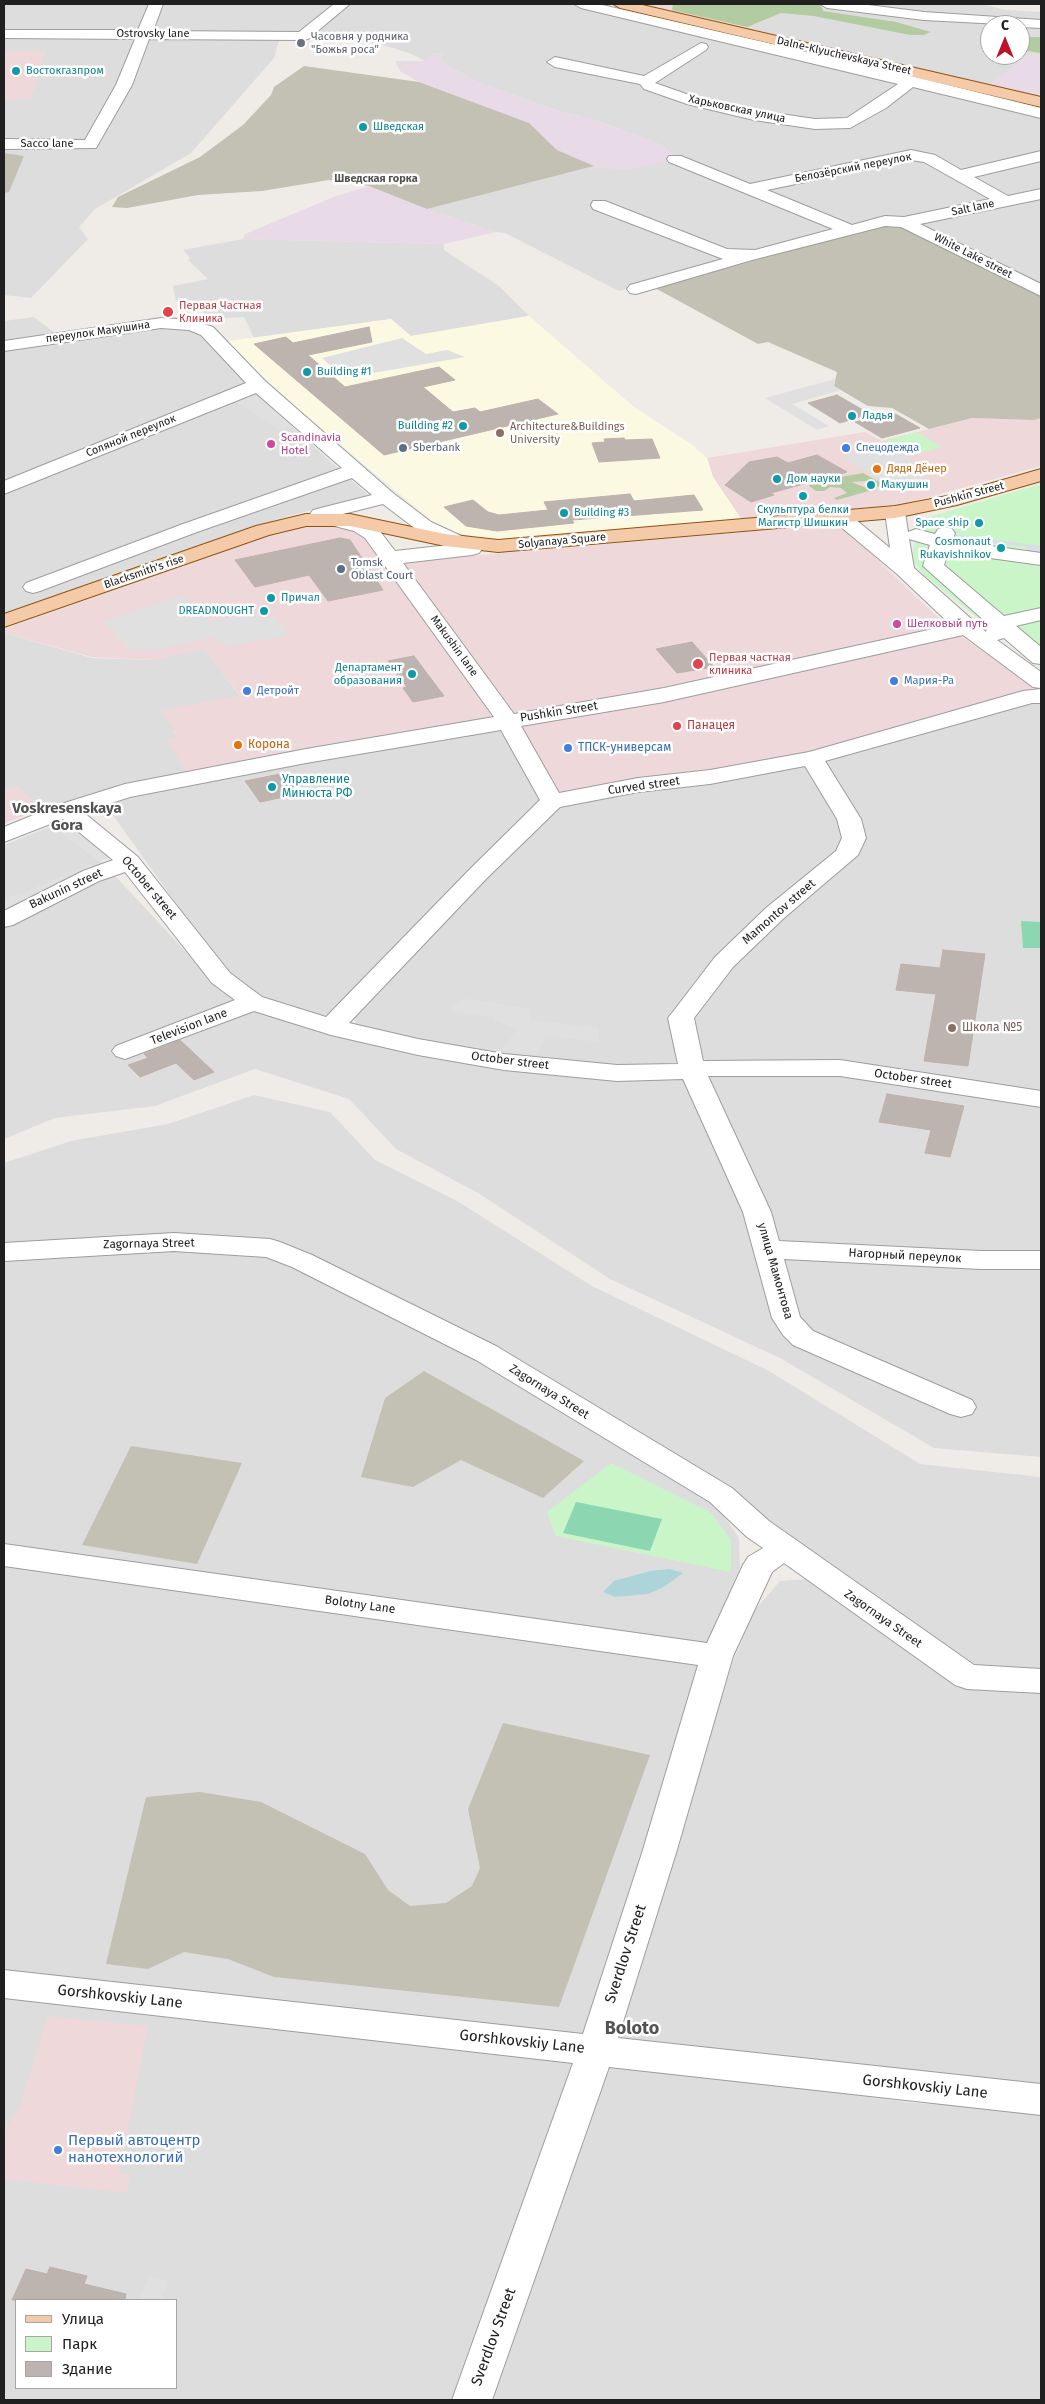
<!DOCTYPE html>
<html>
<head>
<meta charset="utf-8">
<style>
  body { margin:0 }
  #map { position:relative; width:1045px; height:2404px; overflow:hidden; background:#efece7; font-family:"Fira Sans",sans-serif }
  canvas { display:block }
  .frame { position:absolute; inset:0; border:5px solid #202020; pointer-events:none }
  .legend { position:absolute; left:15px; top:2299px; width:162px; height:90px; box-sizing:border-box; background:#fff; border:1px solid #a6a6a6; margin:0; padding:6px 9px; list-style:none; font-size:15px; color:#202020 }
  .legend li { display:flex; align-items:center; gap:10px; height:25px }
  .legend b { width:25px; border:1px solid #a6a6a6 }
  .north { position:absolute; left:980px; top:15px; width:50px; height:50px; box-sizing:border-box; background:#fff; border:1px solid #a6a6a6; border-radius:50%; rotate:0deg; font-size:14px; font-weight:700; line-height:20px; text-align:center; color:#202020 }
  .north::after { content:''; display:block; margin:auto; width:18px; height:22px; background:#bd1227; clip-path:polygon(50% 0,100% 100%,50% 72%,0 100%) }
</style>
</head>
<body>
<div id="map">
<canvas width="1045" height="2404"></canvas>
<div class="frame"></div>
<ul class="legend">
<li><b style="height:6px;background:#f4caa8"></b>Улица</li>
<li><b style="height:14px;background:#caf5c9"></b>Парк</li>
<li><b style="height:14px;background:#bdb4b0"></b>Здание</li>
</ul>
<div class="north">С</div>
</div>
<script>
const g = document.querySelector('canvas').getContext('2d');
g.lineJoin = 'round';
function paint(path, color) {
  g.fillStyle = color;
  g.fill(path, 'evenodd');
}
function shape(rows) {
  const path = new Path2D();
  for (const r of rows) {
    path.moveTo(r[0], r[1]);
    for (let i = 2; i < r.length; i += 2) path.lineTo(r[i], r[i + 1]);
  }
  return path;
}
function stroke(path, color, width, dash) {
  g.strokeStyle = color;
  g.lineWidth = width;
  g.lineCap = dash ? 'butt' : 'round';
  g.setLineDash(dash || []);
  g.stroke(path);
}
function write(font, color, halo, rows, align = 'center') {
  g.font = font + ' "Fira Sans",sans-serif';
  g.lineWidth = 5;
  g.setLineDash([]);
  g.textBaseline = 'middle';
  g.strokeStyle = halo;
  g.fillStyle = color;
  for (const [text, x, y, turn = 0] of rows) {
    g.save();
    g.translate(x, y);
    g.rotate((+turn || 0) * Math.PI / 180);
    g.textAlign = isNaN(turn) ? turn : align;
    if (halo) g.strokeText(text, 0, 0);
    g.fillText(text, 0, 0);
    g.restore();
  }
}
paint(shape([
  [4,4,152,4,140,29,135,32,4,32],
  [164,4,339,4,307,30,292,35,153,30,152,28],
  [347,4,592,4,1041,107,1041,191,1006,198,918,154,753,186,678,158,661,145,630,133,592,119,558,111,475,81,440,61,443,54,434,53,425,61,409,53,376,43,318,34,315,30],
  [780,4,982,4,1005,10,1041,12,1041,56,1031,54,989,85,741,29],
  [990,25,1020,25,1020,55,990,55],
  [4,36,127,37,136,40,121,85,87,142,4,142,4,99,30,99,45,51,4,51],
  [280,37,274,58,191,153,95,209,79,227,88,239,31,298,4,295,4,146,93,147,147,39],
  [917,157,999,200,894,218,619,291,505,233,496,232,427,209,594,166,597,168,671,160,753,191],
  [1041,198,1040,287,913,224],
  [243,239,444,244,444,250,499,286,529,316,411,336,391,319,254,338,244,317,210,319,194,302,176,301,173,286,208,279,188,260,190,258,183,250],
  [34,317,67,342,160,326,187,327,201,332,250,389,368,495,278,519,4,613,4,321],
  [4,633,92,658,151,660,204,648,241,697,173,731,178,738,168,740,187,773,118,786,40,809,18,787,4,791],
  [1036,700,1041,701,1041,1093,991,1084,715,1062,697,1057,687,1019,729,963,850,856,820,760],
  [499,728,541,801,336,1014,314,1015,262,1000,228,976,110,811,114,803,131,798,308,761],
  [808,761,849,838,676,1018,680,1061,662,1068,507,1058,419,1041,356,1025,353,1013,553,810,573,801],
  [49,827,54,827,104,864,213,981,414,1052,718,1074,840,1073,1041,1105,1041,1457,934,1448,780,1358,610,1279,478,1193,396,1149,349,1099,255,1069,155,1106,55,1118,4,1139,4,845],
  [254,1095,330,1112,375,1160,457,1201,592,1286,769,1371,920,1464,1041,1477,1041,1674,970,1669,792,1544,306,1257,68,1240,4,1246,4,1163,71,1141,168,1124],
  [172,1249,264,1255,296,1268,477,1359,609,1441,715,1503,739,1538,740,1568,705,1648,4,1547,4,1259],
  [4,1565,221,1594,704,1663,585,2039,4,1974],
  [807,1579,964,1684,1041,1689,1041,2093,917,2085,611,2044,733,1661,754,1611,780,1581],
  [4,1993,581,2057,455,2400,4,2400],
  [16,2300,176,2300,176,2388,16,2388],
  [606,2060,914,2103,1041,2111,1041,2400,486,2400]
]), '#dedddd');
paint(shape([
  [639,4,780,4,741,29],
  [4,51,45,51,30,99,4,99],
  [972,418,1034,420,1041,418,1041,466,904,504,742,520,713,477,707,458,865,432,882,441],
  [833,524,843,527,947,626,659,690,513,714,402,562],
  [308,525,344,526,364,535,495,716,187,773,167,740,178,738,161,710,241,696,204,649,154,660,92,657,4,633,4,629,272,534],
  [961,636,1033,686,1029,692,808,755,711,774,558,794,514,726,671,700],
  [18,787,40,809,4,824,4,791],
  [48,2016,148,2026,119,2173,130,2174,127,2193,4,2179,4,2133,21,2103]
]), '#eed8da');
paint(shape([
  [434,53,443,54,440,61,475,81,558,111,592,119,630,133,661,145,678,158,630,170,597,168,557,150,529,123,419,82,400,71,395,61,424,61],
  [1031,54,1041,56,1041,96,989,85],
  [369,186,427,209,496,232,444,244,243,239,245,234,336,196]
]), '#e8dae7');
paint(shape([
  [529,316,634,407,691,444,707,458,713,477,742,520,514,540,473,537,453,532,432,521,314,423,234,350,228,341,391,319,411,336]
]), '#fcf9e3');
paint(shape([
  [304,66,419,82,529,123,557,150,594,166,427,209,369,186,329,180,262,191,198,195,127,208,112,207,118,197,200,157,243,125,271,95,274,87],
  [4,153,24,156,9,192,4,193],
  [885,224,902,224,1041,294,1041,418,1034,420,972,418,929,429,892,408,868,406,834,386,837,372,768,342,758,344,655,288],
  [424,1371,584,1461,543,1498,461,1460,413,1487,361,1477,385,1398],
  [131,1446,242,1463,197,1564,82,1545],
  [503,1723,650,1755,559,2007,274,1977,228,1959,184,1952,148,1969,106,1964,146,1797,200,1792,261,1802,365,1854,388,1890,410,1906,446,1903,472,1886,480,1868,468,1809]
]), '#c3c1b3');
paint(shape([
  [673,4,811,4,821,5,823,11,896,22,931,32,924,35,910,35,814,16,781,13,747,27,672,10],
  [1030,37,1041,37,1041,53,1020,50,1020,42],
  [863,473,887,486,881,488,867,481,851,482,872,490,837,500,834,498,847,493,841,488,830,487,824,491,816,491,809,486,813,482]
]), '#b2cba0');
paint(shape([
  [916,432,942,447,910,456,884,441],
  [1041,484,1041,669,925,576,914,562,913,553,915,539,925,518],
  [611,1463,711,1513,731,1540,731,1572,556,1536,547,1512]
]), '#caf5c9');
paint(shape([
  [1021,921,1041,922,1041,948,1023,948],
  [576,1502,662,1519,650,1551,563,1533]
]), '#8cd7b1');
paint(shape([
  [402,338,426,354,447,350,465,357,344,378,322,358],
  [835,379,834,386,841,390,792,404,829,426,817,430,765,398],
  [256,394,292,426,278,430,236,401],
  [883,444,934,474,891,487,842,456],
  [180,596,197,604,210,621,259,613,263,618,274,617,289,636,226,646,213,637,159,649,130,650,103,621],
  [71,826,112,857,100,861,59,831],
  [91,864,99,868,4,913,4,900,18,893,21,894],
  [470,999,529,1009,531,1020,599,1028,598,1042,546,1035,537,1054,502,1051,517,1028,494,1021,495,1018,455,1012,451,1008,460,1000],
  [149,2276,169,2281,161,2300,139,2300]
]), '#e0e0e0');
paint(shape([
  [917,532,938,532,1041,546,1041,561,931,546],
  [975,541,1027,547,1027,548,1024,555,972,548]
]), '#dbdde5');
paint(shape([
  [670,1569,683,1573,662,1588,648,1594,615,1597,603,1592,614,1581,650,1571]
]), '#acd4d9');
const building = shape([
  [369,327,372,342,308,355,345,387,439,367,455,380,423,387,453,412,475,408,480,412,538,399,558,414,384,455,254,344,286,337,293,343,369,327],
  [837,395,870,414,840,423,808,403,837,395],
  [892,412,920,428,882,438,855,422,892,412],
  [624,438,625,440,652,439,660,458,599,462,592,443,605,442,604,439,624,438],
  [817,455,847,472,771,493,774,495,751,502,725,485,749,462,777,457,788,463,817,455],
  [630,494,634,501,694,495,703,510,572,520,574,523,497,531,466,526,444,507,473,500,488,512,499,515,548,510,544,502,630,494],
  [340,538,350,540,383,590,328,601,309,575,255,587,235,560,340,538],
  [692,642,714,667,677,673,656,649,692,642],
  [414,656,444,696,413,702,403,688,407,687,388,661,414,656],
  [285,773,299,794,260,802,245,781,285,773],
  [943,950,985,954,968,1066,924,1061,936,994,896,990,901,964,940,968,943,950],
  [180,1040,214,1072,194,1080,176,1063,140,1077,128,1065,148,1058,144,1054,180,1040],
  [887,1094,964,1106,950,1157,925,1153,931,1130,879,1122,887,1094],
  [50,2267,87,2276,84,2284,126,2294,125,2300,12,2300,26,2269,47,2274,50,2267]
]);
paint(building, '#bdb4b0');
stroke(building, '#c0b1ab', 1);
const minor = shape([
  [149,4,163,4,153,31,299,32,334,4,350,4,308,39,303,40,149,39,132,85,96,148,4,149,4,139,85,140,116,85,135,39,4,38,4,30,138,30,149,4],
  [574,4,598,4,912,76,1041,108,1041,118,913,87,886,108,850,128,815,129,754,120,687,104,644,89,640,84,555,67,547,62,555,57,644,76,701,43,706,44,708,47,706,50,655,83,692,96,754,110,815,119,847,118,898,84,581,8,574,4],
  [820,4,860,4,924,12,1041,20,1041,28,1020,27,1020,25,924,20,827,8,820,4],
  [911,150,935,155,961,170,1041,151,1041,161,974,177,1008,196,1041,189,1041,199,920,224,1041,284,1041,296,901,227,885,226,752,260,636,294,630,293,627,289,630,285,723,259,593,209,591,205,593,201,605,201,727,249,755,250,833,229,669,162,667,159,669,156,681,156,750,184,911,150],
  [911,160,924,162,990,199,904,217,885,216,852,225,767,190,911,160],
  [161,318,192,320,213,327,265,381,393,493,431,522,468,539,471,543,479,545,482,549,479,553,472,555,403,563,514,714,664,688,951,625,897,574,835,522,832,518,835,514,842,512,849,514,890,548,885,512,888,508,895,506,902,508,905,512,908,532,916,529,935,534,938,529,945,527,952,529,955,533,953,539,969,543,1041,553,1041,565,968,555,949,550,944,565,1004,616,1041,608,1041,620,1016,626,1041,647,1041,664,1033,663,1004,638,997,640,1041,672,1041,688,1033,687,963,635,664,702,521,726,559,793,638,778,710,770,809,752,1023,691,1041,689,1041,703,1032,703,825,761,861,819,866,838,858,855,784,918,733,967,694,1018,703,1061,840,1060,1041,1091,1041,1107,840,1076,708,1076,771,1212,779,1241,981,1251,1041,1251,1041,1269,981,1269,784,1259,800,1317,813,1331,972,1400,976,1407,972,1414,961,1417,950,1414,793,1345,783,1335,772,1318,743,1212,683,1079,617,1081,504,1070,418,1055,331,1035,254,1011,125,1059,116,1056,112,1051,116,1046,235,1000,212,983,125,872,99,881,13,925,4,927,4,911,83,871,113,860,63,819,4,842,4,827,58,805,125,784,306,749,494,717,365,538,354,531,323,523,321,520,313,518,310,514,313,510,372,495,352,478,197,532,40,591,33,593,26,591,23,587,26,583,183,524,342,468,256,393,4,494,4,481,246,383,201,335,189,330,161,328,4,351,4,341,161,318],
  [383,504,417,530,449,545,395,551,379,530,368,522,339,515,383,504],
  [909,539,930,545,923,566,988,624,986,632,914,568,909,539],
  [501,730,540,800,470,869,326,1017,262,997,230,973,138,857,83,812,130,797,306,763,501,730],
  [805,766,837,819,842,838,836,851,766,908,715,957,672,1013,668,1018,678,1064,617,1065,504,1054,418,1039,349,1023,486,879,560,807,638,792,710,784,805,766],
  [174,1233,270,1239,280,1242,312,1255,496,1346,732,1488,769,1521,974,1665,1041,1669,1041,1693,967,1689,955,1685,784,1563,772,1572,733,1656,676,1853,618,2038,1041,2084,1041,2115,609,2067,492,2400,452,2400,573,2063,4,1998,4,1970,583,2034,642,1853,698,1665,4,1566,4,1544,707,1643,743,1565,748,1557,763,1548,747,1537,710,1502,476,1360,292,1267,266,1257,174,1251,4,1261,4,1243,174,1233]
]);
const major = shape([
  [613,4,638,4,1041,97,1041,107,620,8,613,4],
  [1041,469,1041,481,957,505,895,518,498,552,445,546,350,526,306,526,269,535,4,627,4,614,256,526,306,514,350,514,445,534,498,540,895,506,947,496,1041,469]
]);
stroke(minor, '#9d9d9d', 2);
stroke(major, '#8e540e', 2);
paint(minor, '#fff');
paint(major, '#f4caa8');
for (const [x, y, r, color] of [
  [301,43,5,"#6b7280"],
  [16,71,5,"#0f9aa8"],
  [363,127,5,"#0f9aa8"],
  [168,312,6,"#e0444e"],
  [307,372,5,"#0f9aa8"],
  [852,416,5,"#0f9aa8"],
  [463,426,5,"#0f9aa8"],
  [500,433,5,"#8d6e63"],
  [271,444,5,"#d1479c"],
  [403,448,5,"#5c6f8a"],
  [846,448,5,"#3f7fe0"],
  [877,469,5,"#e8710a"],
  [777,479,5,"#0f9aa8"],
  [871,485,5,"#0f9aa8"],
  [803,496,5,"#0f9aa8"],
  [564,513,5,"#0f9aa8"],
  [979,523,5,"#0f9aa8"],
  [1001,548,5,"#0f9aa8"],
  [341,569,5,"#5c6f8a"],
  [271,598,5,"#0f9aa8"],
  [264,611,5,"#0f9aa8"],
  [897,624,5,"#d1479c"],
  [698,664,6,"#e0444e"],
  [412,674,5,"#0f9aa8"],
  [894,681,5,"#3f7fe0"],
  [247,691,5,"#3f7fe0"],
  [677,726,5,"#e0444e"],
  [238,745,5,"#e8710a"],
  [568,748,5,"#3f7fe0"],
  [272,787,5,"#0f9aa8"],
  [952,1028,5,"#8d6e63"],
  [58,2150,5,"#3f7fe0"]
]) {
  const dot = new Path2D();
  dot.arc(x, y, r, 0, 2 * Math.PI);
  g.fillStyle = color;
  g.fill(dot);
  stroke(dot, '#fff', 2);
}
write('11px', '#202020', '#fff', [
  ["Ostrovsky lane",153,34],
  ["Dalne-Klyuchevskaya Street",844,56,13],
  ["Харьковская улица",737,109,12],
  ["Sacco lane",47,144],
  ["Белозёрский переулок",853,168,-11],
  ["Salt lane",973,208,-12],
  ["White Lake street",973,256,27],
  ["переулок Макушина",98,332,-8],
  ["Соляной переулок",131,436,-22],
  ["Pushkin Street",969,495,-15],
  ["Solyanaya Square",562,541,-5],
  ["Blacksmith's rise",144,572,-19],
  ["Makushin lane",454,646,54]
]);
write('11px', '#5b616d', '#fff', [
  ["Часовня у родника",311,37],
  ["\"Божья роса\"",311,50]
], 'left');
write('11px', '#0d838f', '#fff', [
  ["Востокгазпром",26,71],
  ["Шведская",373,127],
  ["Building #1",317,372],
  ["Ладья",862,416],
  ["Building #2",453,426,"right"],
  ["Дом науки",787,479],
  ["Макушин",881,485],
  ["Скульптура белки",803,510,"center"],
  ["Магистр Шишкин",803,523,"center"],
  ["Building #3",574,513],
  ["Space ship",969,523,"right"],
  ["Cosmonaut",991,542,"right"],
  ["Rukavishnikov",991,555,"right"],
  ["Причал",281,598],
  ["DREADNOUGHT",254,611,"right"],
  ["Департамент",402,668,"right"],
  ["образования",402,681,"right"]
], 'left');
write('bold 11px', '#535353', '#fff', [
  ["Шведская горка",376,179]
]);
write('11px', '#be3a42', '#fff', [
  ["Первая Частная",179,306],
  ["Клиника",179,319],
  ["Первая частная",709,658],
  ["клиника",709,671]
], 'left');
write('11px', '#785e54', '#fff', [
  ["Architecture&Buildings",510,427],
  ["University",510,440]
], 'left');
write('11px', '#b23c85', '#fff', [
  ["Scandinavia",281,438],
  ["Hotel",281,451],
  ["Шелковый путь",907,624]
], 'left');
write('11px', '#4e5e75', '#fff', [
  ["Sberbank",413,448],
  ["Tomsk",351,563],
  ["Oblast Court",351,576]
], 'left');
write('11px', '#366cbe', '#fff', [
  ["Спецодежда",856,448],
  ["Мария-Ра",904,681],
  ["Детройт",257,691]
], 'left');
write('11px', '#c56008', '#fff', [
  ["Дядя Дёнер",887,469]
], 'left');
write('12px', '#202020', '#fff', [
  ["Pushkin Street",559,712,-9],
  ["Curved street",644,786,-8],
  ["October street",149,888,50],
  ["Bakunin street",66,889,-25],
  ["Mamontov street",779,912,-41],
  ["Television lane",189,1027,-21],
  ["October street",510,1061,7],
  ["October street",913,1079,8],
  ["Zagornaya Street",149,1244,-1],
  ["Нагорный переулок",905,1256,3],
  ["улица Мамонтова",775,1271,74],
  ["Zagornaya Street",549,1392,32],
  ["Bolotny Lane",360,1605,8],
  ["Zagornaya Street",883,1619,35]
]);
write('12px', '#be3a42', '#fff', [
  ["Панацея",687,726]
], 'left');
write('12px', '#c56008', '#fff', [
  ["Корона",248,745]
], 'left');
write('12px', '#366cbe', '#fff', [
  ["ТПСК-универсам",578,748]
], 'left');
write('12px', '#0d838f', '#fff', [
  ["Управление",282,780],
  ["Минюста РФ",282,794]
], 'left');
write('12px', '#785e54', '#fff', [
  ["Школа №5",962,1028]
], 'left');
write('bold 15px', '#535353', '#fff', [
  ["Voskresenskaya",67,809],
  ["Gora",67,826]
]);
write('15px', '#202020', '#fff', [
  ["Sverdlov Street",626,1954,-72],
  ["Gorshkovskiy Lane",120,1997,6],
  ["Gorshkovskiy Lane",522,2042,6],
  ["Gorshkovskiy Lane",925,2087,6],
  ["Sverdlov Street",494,2337,-70]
]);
write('15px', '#366cbe', '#fff', [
  ["Первый автоцентр",68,2141],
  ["нанотехнологий",68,2158]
], 'left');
write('bold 18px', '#535353', '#fff', [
  ["Boloto",632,2029]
]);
</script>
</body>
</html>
